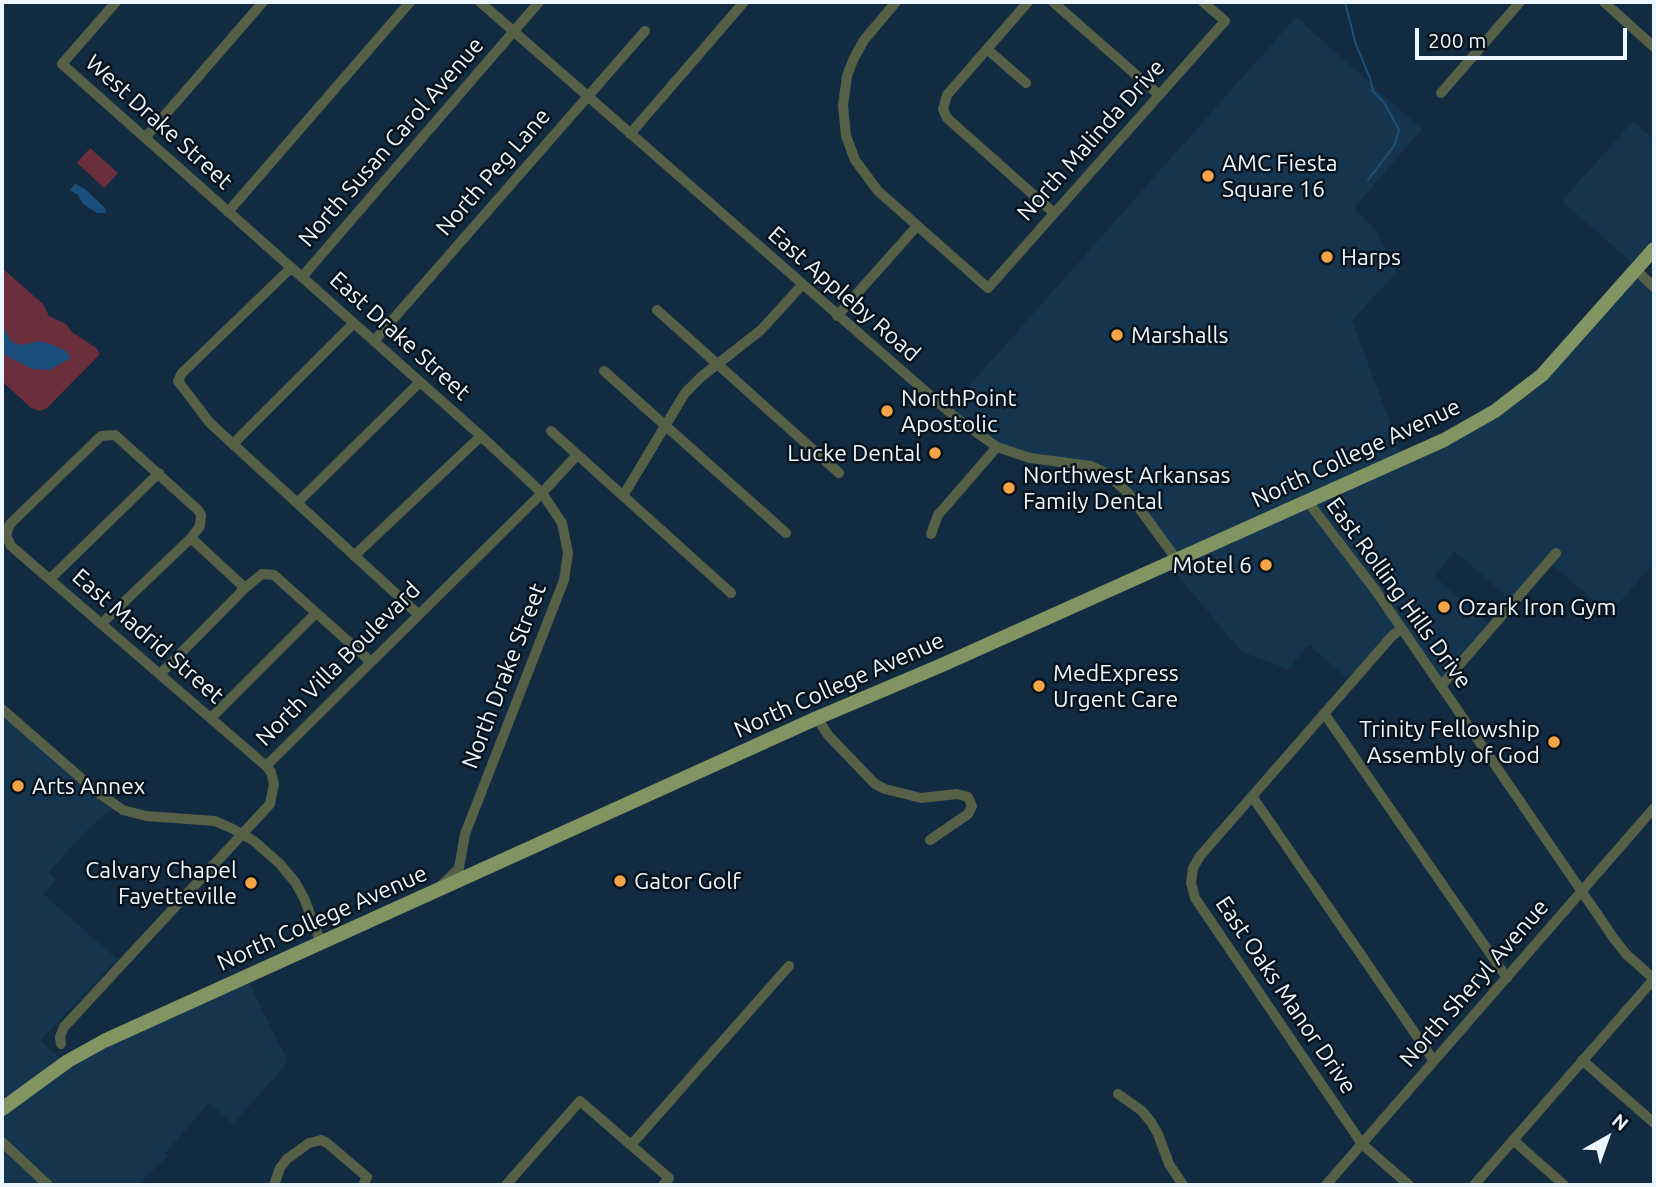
<!DOCTYPE html>
<html>
<head>
<meta charset="utf-8">
<style>
  body { margin:0 }
  #map { position:relative; width:1656px; height:1187px; overflow:hidden; background:#122b41; font-family:Ubuntu,sans-serif }
  canvas { display:block }
  .frame { position:absolute; inset:0; border:4px solid #ecf6fe; pointer-events:none }
  .north { position:absolute; left:1572px; top:1103px; width:70px; height:70px; -webkit-text-stroke:5px #08131d; paint-order:stroke; rotate:40deg; font-size:19px; font-weight:700; line-height:28px; text-align:center; color:#ecf6fe }
  .north::after { content:''; display:block; margin:auto; width:24px; height:32px; background:#ecf6fe; clip-path:polygon(50% 0,100% 100%,50% 72%,0 100%) }
  .scale { position:absolute; left:1415px; top:28px; width:212px; height:32px; box-sizing:border-box; border:4px solid #ecf6fe; border-top:0; padding-left:9px; font-size:21px; line-height:24px; white-space:nowrap; color:#ecf6fe; -webkit-text-stroke:5px #08131d; paint-order:stroke }
</style>
</head>
<body>
<div id="map">
<canvas width="1656" height="1187"></canvas>
<div class="frame"></div>
<div class="north">N</div>
<div class="scale">200 m</div>
</div>
<script>
const g = document.querySelector('canvas').getContext('2d');
g.lineJoin = 'round';
function paint(path, color) {
  g.fillStyle = color;
  g.fill(path, 'evenodd');
}
function shape(rows) {
  const path = new Path2D();
  for (const r of rows) {
    path.moveTo(r[0], r[1]);
    for (let i = 2; i < r.length; i += 2) path.lineTo(r[i], r[i + 1]);
  }
  return path;
}
function stroke(path, color, width, dash) {
  g.strokeStyle = color;
  g.lineWidth = width;
  g.lineCap = dash ? 'butt' : 'round';
  g.setLineDash(dash || []);
  g.stroke(path);
}
function write(font, color, halo, rows, align = 'center') {
  g.font = font + ' Ubuntu,sans-serif';
  g.lineWidth = 5;
  g.setLineDash([]);
  g.textBaseline = 'middle';
  g.strokeStyle = halo;
  g.fillStyle = color;
  for (const [text, x, y, turn = 0] of rows) {
    g.save();
    g.translate(x, y);
    g.rotate((+turn || 0) * Math.PI / 180);
    g.textAlign = isNaN(turn) ? turn : align;
    if (halo) g.strokeText(text, 0, 0);
    g.fillText(text, 0, 0);
    g.restore();
  }
}
paint(shape([
  [1296,17,1422,129,1354,208,1377,232,1397,272,1352,320,1403,458,1511,400,1636,270,1654,287,1654,563,1609,614,1549,562,1513,602,1455,551,1434,576,1492,627,1441,686,1401,629,1352,682,1309,645,1288,669,1242,652,1168,564,1176,560,1106,473,997,447,947,411],
  [1633,121,1654,140,1654,249,1638,268,1562,201],
  [2,709,116,806,92,825,48,872,56,880,43,894,117,959,41,1040,42,1042,66,1063,246,977,288,1062,233,1124,209,1103,165,1153,168,1156,137,1185,2,1185]
]), '#15354f');
paint(shape([
  [90,148,118,173,104,188,77,163],
  [2,268,43,304,49,316,66,324,72,332,96,348,100,354,47,408,40,411,31,408,2,381]
]), '#6a2e3d');
paint(shape([
  [75,184,85,189,105,208,106,213,97,213,83,204,78,195,70,190],
  [2,309,4,329,12,342,21,345,40,341,53,345,66,351,71,358,49,370,32,369,7,356,2,351]
]), '#194f7a');
stroke(shape([
  [1345,2,1356,45,1370,78,1373,91,1385,104,1399,130,1394,146,1368,180]
]), '#194f7a', 2);
stroke(shape([
  [116,2,62,64,481,436,542,493,562,523,568,553,564,580,465,834,459,868,442,885],
  [480,2,956,418,997,447,1030,458,1091,466,1106,473,1128,493,1177,560],
  [896,2,864,40,853,60,847,76,843,105,846,136,855,160,878,191,988,288,1225,21,1203,2],
  [1028,2,947,95,943,109,947,118,1054,213],
  [1053,2,1159,95],
  [1604,2,1654,47],
  [987,49,1026,83],
  [1441,93,1520,2],
  [630,134,744,2],
  [145,138,263,2],
  [228,212,410,2],
  [291,268,182,373,178,381,210,423,418,614],
  [1636,270,1654,287],
  [302,277,539,2],
  [657,310,839,473],
  [837,316,917,226],
  [374,341,645,31],
  [604,371,786,533],
  [551,431,731,593],
  [233,444,354,323],
  [623,496,685,393,701,377,761,330,802,285],
  [1308,502,1376,591,1615,940,1626,954,1654,979],
  [297,503,420,382],
  [931,534,938,515,997,447],
  [354,556,481,436],
  [50,579,159,473],
  [101,624,191,538],
  [1401,629,1392,636,1200,856,1193,868,1191,883,1195,898,1362,1144,1409,1185],
  [160,674,245,588],
  [1441,686,1556,553],
  [2,709,97,792,123,810,146,816,215,821,233,829,254,841,280,864,295,882,304,898,321,943],
  [1324,713,1507,978],
  [211,718,316,613],
  [817,718,828,735,875,784,885,789,921,798,957,794,968,797,972,806,968,814,930,840],
  [266,766,11,546,6,535,10,524,101,436,115,435,198,510,201,515,200,526,191,538,245,588,262,574,274,575,370,661],
  [1252,796,1434,1061],
  [61,1044,60,1037,64,1027,270,804,274,784,271,772,266,766,542,493,577,455],
  [1582,1060,1654,1123],
  [1118,1094,1142,1111,1151,1122,1158,1134,1169,1164,1183,1185],
  [1513,1140,1564,1185],
  [2,1142,48,1185],
  [631,1145,789,966],
  [274,1185,280,1168,287,1159,309,1143,321,1140,327,1143,367,1177,363,1185],
  [506,1185,580,1101,669,1178,663,1185],
  [1326,1185,1654,808],
  [1474,1185,1654,979]
]), '#556047', 10);
stroke(shape([
  [2,1109,68,1061,104,1041,817,718,942,665,1444,440,1495,411,1542,375,1654,249]
]), '#809561', 14);
for (const [x, y, r, color] of [
  [1208,176,7,"#f5a345"],
  [1327,257,7,"#f5a345"],
  [1117,335,7,"#f5a345"],
  [887,411,7,"#f5a345"],
  [935,453,7,"#f5a345"],
  [1009,488,7,"#f5a345"],
  [1266,565,7,"#f5a345"],
  [1444,607,7,"#f5a345"],
  [1039,686,7,"#f5a345"],
  [1554,742,7,"#f5a345"],
  [18,786,7,"#f5a345"],
  [620,881,7,"#f5a345"],
  [251,883,7,"#f5a345"]
]) {
  const dot = new Path2D();
  dot.arc(x, y, r, 0, 2 * Math.PI);
  g.fillStyle = color;
  g.fill(dot);
  stroke(dot, '#08131d', 2.5);
}
write('23px', '#ecf6fe', '#08131d', [
  ["West Drake Street",159,122,42],
  ["North Malinda Drive",1091,140,-48],
  ["North Susan Carol Avenue",391,142,-49],
  ["North Peg Lane",493,172,-49],
  ["East Appleby Road",844,294,41],
  ["East Drake Street",400,336,42],
  ["North College Avenue",1356,453,-25],
  ["East Rolling Hills Drive",1399,593,54],
  ["East Madrid Street",148,636,41],
  ["North Villa Boulevard",338,664,-45],
  ["North Drake Street",504,676,-69],
  ["North College Avenue",839,685,-24],
  ["North College Avenue",322,918,-24],
  ["North Sheryl Avenue",1474,983,-49],
  ["East Oaks Manor Drive",1286,995,56]
]);
write('23px', '#ecf6fe', '#08131d', [
  ["AMC Fiesta",1222,163],
  ["Square 16",1222,189],
  ["Harps",1341,257],
  ["Marshalls",1131,335],
  ["NorthPoint",901,398],
  ["Apostolic",901,424],
  ["Lucke Dental",921,453,"right"],
  ["Northwest Arkansas",1023,475],
  ["Family Dental",1023,501],
  ["Motel 6",1252,565,"right"],
  ["Ozark Iron Gym",1458,607],
  ["MedExpress",1053,673],
  ["Urgent Care",1053,699],
  ["Trinity Fellowship",1540,729,"right"],
  ["Assembly of God",1540,755,"right"],
  ["Arts Annex",32,786],
  ["Calvary Chapel",237,870,"right"],
  ["Fayetteville",237,896,"right"],
  ["Gator Golf",634,881]
], 'left');
</script>
</body>
</html>
